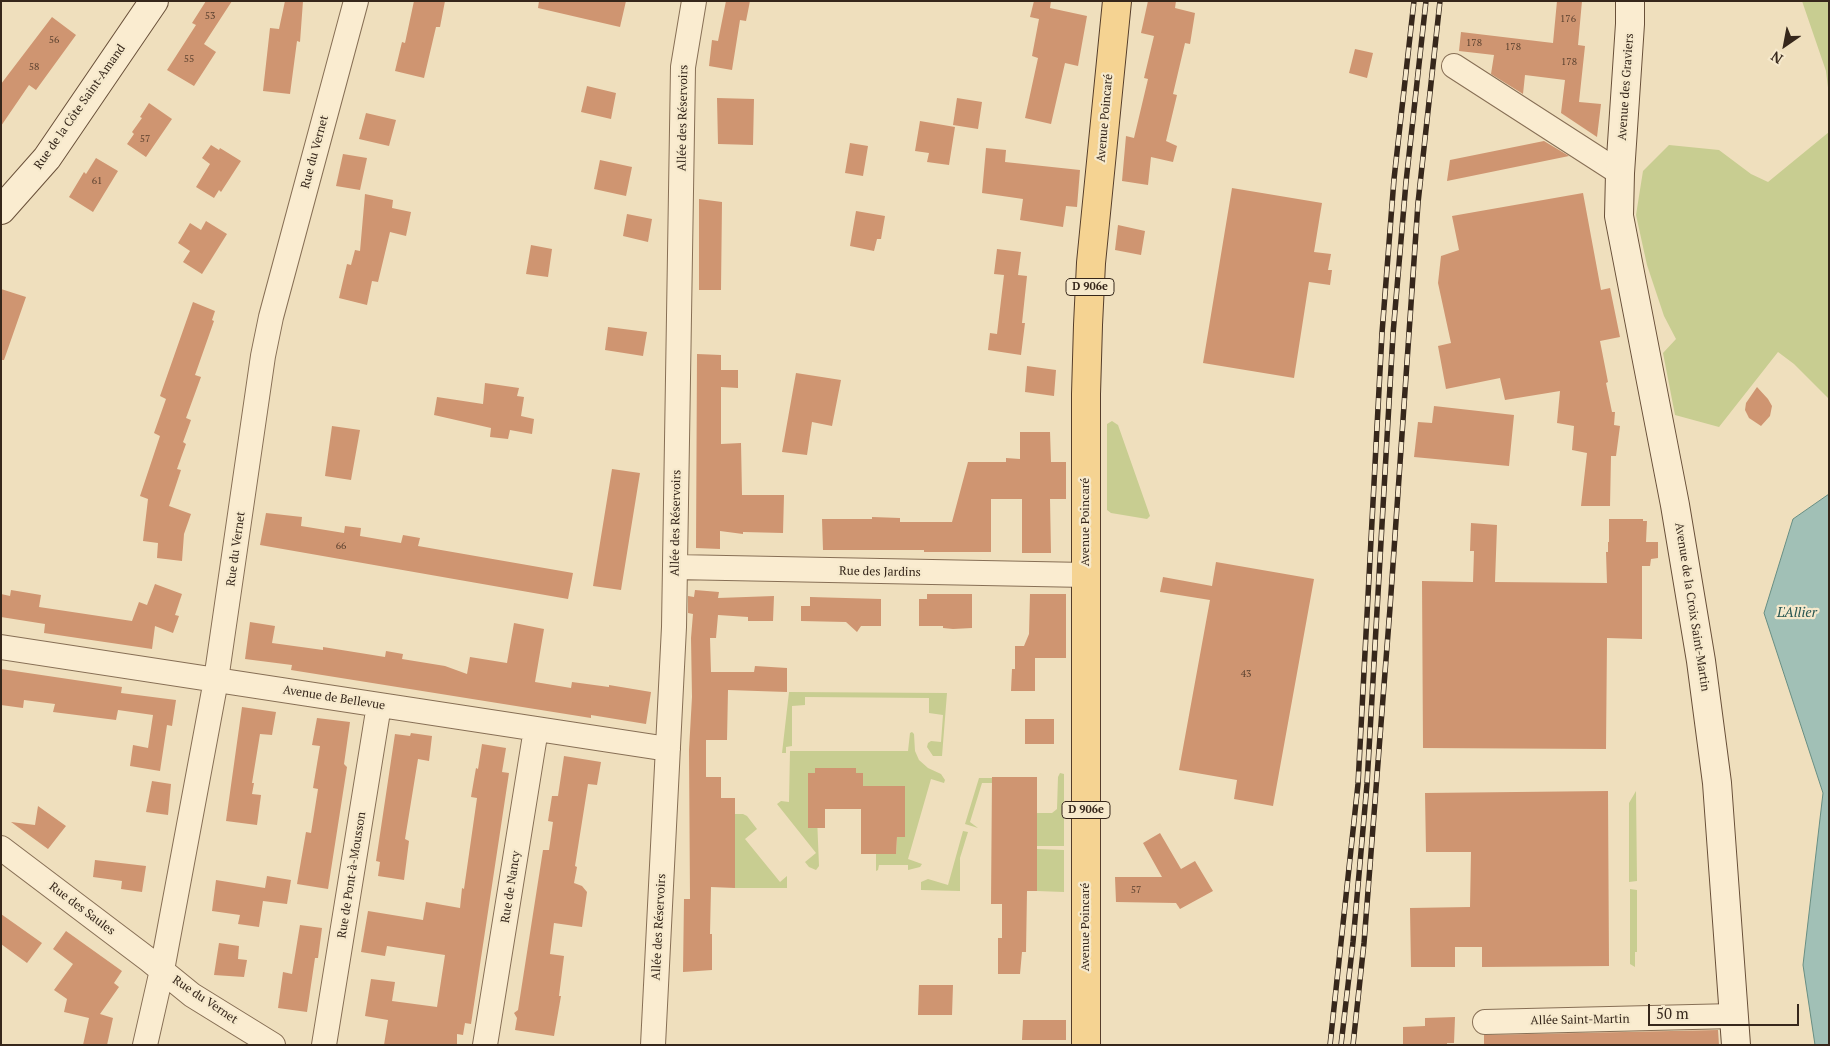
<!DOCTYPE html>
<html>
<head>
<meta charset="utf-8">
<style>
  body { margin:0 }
  #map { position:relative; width:1830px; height:1046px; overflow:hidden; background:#efdfbd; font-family:"PT Serif",serif }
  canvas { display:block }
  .frame { position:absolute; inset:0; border:2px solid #36271b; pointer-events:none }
  .north { position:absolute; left:1760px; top:20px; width:50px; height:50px; -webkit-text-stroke:4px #f6e9cc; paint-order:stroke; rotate:213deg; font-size:14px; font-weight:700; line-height:20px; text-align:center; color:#36271b }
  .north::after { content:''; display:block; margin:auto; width:18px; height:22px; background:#36271b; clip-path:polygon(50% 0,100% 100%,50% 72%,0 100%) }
  .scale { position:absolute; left:1648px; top:1004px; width:151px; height:22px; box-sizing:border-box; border:2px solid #36271b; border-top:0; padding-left:6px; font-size:15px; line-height:18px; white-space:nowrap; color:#36271b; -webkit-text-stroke:4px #f6e9cc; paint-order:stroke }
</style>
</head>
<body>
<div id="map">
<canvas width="1830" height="1046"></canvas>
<div class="frame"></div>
<div class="north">N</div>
<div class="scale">50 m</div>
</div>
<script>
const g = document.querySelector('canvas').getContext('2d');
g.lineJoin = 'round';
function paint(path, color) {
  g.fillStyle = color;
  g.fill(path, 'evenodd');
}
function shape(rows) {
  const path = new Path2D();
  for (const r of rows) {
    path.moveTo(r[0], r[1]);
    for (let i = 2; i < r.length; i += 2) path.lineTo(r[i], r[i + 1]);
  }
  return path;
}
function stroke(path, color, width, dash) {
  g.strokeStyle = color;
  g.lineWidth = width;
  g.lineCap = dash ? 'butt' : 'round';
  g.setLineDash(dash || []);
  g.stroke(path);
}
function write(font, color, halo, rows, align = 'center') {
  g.font = font + ' "PT Serif",serif';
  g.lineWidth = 4.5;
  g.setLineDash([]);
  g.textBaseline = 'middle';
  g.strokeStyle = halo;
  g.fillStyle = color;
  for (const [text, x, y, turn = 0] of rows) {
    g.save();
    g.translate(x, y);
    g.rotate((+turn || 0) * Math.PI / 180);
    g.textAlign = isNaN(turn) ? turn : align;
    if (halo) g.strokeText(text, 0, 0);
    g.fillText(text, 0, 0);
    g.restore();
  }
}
paint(shape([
  [1802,1,1829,1,1829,96,1826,71],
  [1829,132,1829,399,1794,364,1778,352,1719,427,1675,415,1663,353,1676,339,1664,316,1647,265,1636,215,1643,171,1669,145,1719,150,1751,174,1768,182],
  [1112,421,1118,425,1150,516,1147,519,1111,513,1107,510,1107,424],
  [789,692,947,693,942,756,933,756,927,747,928,743,931,741,941,742,943,715,929,713,929,698,805,697,805,705,792,706,792,746,786,747,786,753,782,753],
  [910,733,912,732,914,734,915,751,919,760,928,768,941,774,945,780,944,783,931,779,908,859,922,864,920,867,908,870,908,865,879,865,878,870,876,871,876,854,896,854,897,837,905,837,904,786,863,786,863,773,856,773,855,768,815,768,819,866,816,870,809,867,805,862,816,853,777,804,781,801,789,802,790,751,908,751],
  [1060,773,1064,774,1064,846,1037,846,1037,813,1052,813,1057,809,1058,777],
  [979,778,992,778,992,783,982,783,970,822,978,828,965,824],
  [1636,791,1637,881,1629,882,1629,803],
  [735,814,743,814,747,816,757,829,745,839,780,882,787,876,787,888,735,888],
  [963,831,968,832,960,858,960,891,921,890,921,882,928,879,948,885],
  [1037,849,1064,850,1064,892,1037,891],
  [1630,889,1637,890,1637,952,1635,952,1635,967,1630,964]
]), '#c8cd91');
const water = shape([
  [1829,494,1829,1045,1815,1045,1803,965,1823,793,1764,613,1793,519,1829,494]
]);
paint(water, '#a1c0b6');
stroke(water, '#688e83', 1);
paint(shape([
  [206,1,232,1,204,44,216,52,194,86,167,70,196,25,192,23],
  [285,1,303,1,300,42,297,41,290,94,263,91,270,28,279,29],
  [414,1,445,1,440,27,436,27,424,78,395,71,402,42,405,43],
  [539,1,626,1,620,27,538,8],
  [726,1,750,1,746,21,740,20,732,70,709,66,712,40,718,41],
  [1034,1,1051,1,1050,8,1087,16,1078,66,1065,63,1051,124,1025,118,1038,58,1032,56,1039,19,1030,17],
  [1148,1,1176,1,1175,8,1195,13,1190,44,1185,43,1173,94,1177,95,1166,141,1177,146,1173,162,1151,157,1148,185,1122,181,1126,136,1134,138,1148,79,1144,78,1154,36,1141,33],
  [1557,1,1582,1,1578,45,1585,46,1579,102,1601,104,1597,137,1561,113,1565,80,1525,75,1523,94,1491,74,1494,55,1459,51,1461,32,1553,43],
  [52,17,76,35,36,90,29,85,1,126,1,84],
  [1355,49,1373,53,1367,78,1349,73],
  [587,86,616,93,611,119,581,112],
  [717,98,754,99,753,145,718,144],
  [957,98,982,102,978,129,953,125],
  [149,103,172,119,146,157,127,144,134,134,132,132,142,118,140,117],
  [366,113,396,120,389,146,359,139],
  [920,121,955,127,949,165,927,162,929,153,915,151],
  [1544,141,1569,156,1447,181,1450,160],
  [850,143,868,146,863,176,845,173],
  [211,145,219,150,220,148,241,161,221,192,219,190,214,198,196,187,210,164,202,158],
  [986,148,1006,150,1005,162,1080,170,1077,207,1066,206,1063,227,1020,220,1023,199,982,193],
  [343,154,367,158,360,190,336,186],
  [96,158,118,171,93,212,69,197,84,172,86,174],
  [600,160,632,167,626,196,594,189],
  [1232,188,1322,203,1314,252,1331,254,1328,270,1332,270,1330,285,1309,282,1294,378,1203,363],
  [1583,193,1601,290,1610,288,1620,337,1600,341,1608,382,1606,383,1612,412,1615,412,1614,425,1620,426,1616,456,1611,456,1610,506,1581,506,1587,453,1572,450,1574,426,1557,423,1560,391,1505,400,1500,378,1446,389,1438,346,1451,343,1438,283,1441,256,1459,250,1452,216],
  [365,194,393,200,392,208,411,212,406,236,390,232,378,282,372,281,367,305,339,298,347,264,351,265,355,250,360,251],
  [699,199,722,202,721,290,699,290],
  [856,211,885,216,881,239,877,239,874,251,850,246],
  [627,214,652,219,648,242,623,236],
  [206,221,227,234,202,274,183,262,190,251,178,243,190,223,201,230],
  [1118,225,1145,231,1141,255,1115,250],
  [531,245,552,249,548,277,526,274],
  [997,249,1021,252,1018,275,1027,276,1022,323,1025,323,1021,355,988,350,990,333,997,334,1004,275,994,274],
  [1,289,26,297,4,360,1,360],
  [193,302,215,311,212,320,214,321,195,375,201,377,186,418,191,420,183,442,186,444,177,469,181,470,169,506,191,514,184,534,182,561,157,558,158,543,143,541,148,499,140,496,160,436,154,433,166,399,160,396],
  [608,327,647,332,643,356,605,350],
  [697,354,721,355,721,370,738,370,738,388,721,387,721,444,741,443,742,495,784,495,783,533,743,532,743,534,720,531,720,549,696,548],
  [1027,366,1056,370,1054,396,1025,392],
  [796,373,841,380,832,426,812,422,807,455,782,452],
  [485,383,519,388,517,396,524,397,521,416,534,419,532,434,510,430,508,439,490,437,491,428,434,415,437,397,483,404],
  [1757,387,1768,399,1772,406,1770,416,1761,426,1749,418,1745,410,1746,403],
  [1434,406,1514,415,1509,466,1414,457,1418,422,1432,423],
  [332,426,360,430,351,480,325,476],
  [1020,432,1050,432,1051,462,1066,462,1066,499,1050,499,1051,553,1022,553,1022,499,991,499,991,552,924,552,924,550,823,550,822,519,872,519,872,517,900,518,900,522,952,522,968,462,1006,462,1006,458,1020,459],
  [612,469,640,473,621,590,593,586],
  [266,513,302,517,301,526,344,533,345,526,361,528,360,536,401,543,403,535,420,538,418,546,573,573,568,599,260,545],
  [1609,519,1643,519,1643,521,1647,521,1646,542,1658,542,1658,558,1651,559,1650,566,1642,566,1642,639,1607,638,1606,749,1423,748,1422,581,1473,582,1474,551,1470,551,1471,523,1497,525,1495,582,1607,583,1606,552,1608,552,1608,542,1609,542],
  [1216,562,1314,579,1273,806,1234,799,1237,780,1179,770,1210,600,1160,592,1163,577,1212,586],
  [155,584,182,594,175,615,179,616,173,633,155,626,152,649,44,633,45,624,1,617,1,594,10,596,11,590,41,595,39,607,132,621,139,602,147,605],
  [695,590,719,592,718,598,774,596,773,621,748,621,748,617,718,615,716,638,710,638,711,672,754,672,755,666,787,668,787,692,728,690,727,740,706,740,706,777,721,777,721,798,735,798,735,888,711,887,710,934,712,934,712,970,683,972,684,899,690,899,689,750,692,697,691,638,693,614,688,613,688,596,694,597],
  [927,594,972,594,972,628,953,629,943,628,943,626,919,626,919,599,927,599],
  [1030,594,1066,594,1066,658,1035,658,1035,691,1011,691,1012,669,1015,669,1015,646,1024,646,1029,634],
  [810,597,881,599,881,626,861,626,857,632,846,622,801,621,801,606,810,606],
  [250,622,275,626,272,643,323,650,323,647,385,657,386,651,403,654,402,659,445,666,467,674,470,657,507,663,514,623,544,629,535,682,571,688,572,682,609,687,609,685,651,692,646,724,591,715,591,718,291,670,292,665,245,659],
  [1,669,122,687,121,693,176,700,172,726,167,725,160,771,130,766,133,745,148,748,153,715,118,710,116,720,53,712,55,704,24,700,23,708,1,705],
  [242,707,276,712,272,735,260,734,252,783,254,783,252,794,261,795,257,825,226,821],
  [317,718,350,722,344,764,347,767,328,889,297,884,306,832,311,833,318,789,313,788,320,746,312,745],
  [1025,719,1054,719,1054,744,1025,744],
  [411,733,432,736,429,761,418,759,405,839,409,841,404,880,378,876,380,862,376,861,395,734,410,736],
  [482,744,506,748,502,772,509,773,471,1024,465,1023,463,1035,457,1034,457,1045,384,1045,388,1020,365,1016,371,979,395,982,392,1001,437,1007,445,955,387,946,385,956,361,952,368,911,423,920,426,902,460,908,462,888,464,889,477,798,471,797,476,768,478,769],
  [564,756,601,762,597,785,588,784,575,866,577,867,574,883,582,886,587,892,582,927,554,923,550,954,564,956,559,996,561,996,554,1036,515,1030,517,1018,514,1013,518,1010,543,850,549,850,553,822,548,821,552,796,558,796],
  [815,768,856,768,856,773,863,773,863,786,905,786,905,837,897,837,896,854,861,854,861,809,825,809,825,828,808,828,808,773,815,773],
  [992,777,1037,777,1037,891,1027,891,1026,952,1022,952,1020,974,998,974,998,938,1002,938,1002,904,991,904],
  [152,781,171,784,168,815,146,812],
  [1608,791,1609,966,1482,967,1482,947,1455,947,1455,967,1411,967,1410,908,1470,907,1471,852,1426,852,1425,793],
  [38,806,66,826,48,849,11,822,35,825],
  [1160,833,1181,869,1195,861,1213,891,1180,909,1176,903,1116,902,1115,877,1162,877,1143,843],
  [95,860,146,866,142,892,121,889,122,881,93,877],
  [267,876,291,880,287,904,263,901,259,927,238,924,240,915,212,911,216,880,265,888],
  [1,914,42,943,27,963,1,944],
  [300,925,322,928,318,958,315,958,307,1012,278,1008,283,972,292,974],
  [66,931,122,971,114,983,119,987,100,1014,113,1018,107,1045,83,1045,89,1018,64,1012,67,999,54,990,73,964,53,949],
  [219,943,239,946,238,959,247,960,244,977,214,975],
  [919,985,953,985,952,1015,918,1015],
  [1455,1017,1454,1043,1447,1043,1447,1045,1403,1045,1403,1027,1425,1026,1425,1018],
  [1023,1020,1066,1020,1066,1040,1022,1040],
  [1718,1030,1719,1045,1484,1045,1484,1035]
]), '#cf9571');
const street = shape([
  [1454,66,1620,173],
  [675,567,1086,575],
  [1,647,668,749],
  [1,848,149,960,192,995,273,1045],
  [1485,1022,1734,1016],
  [145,1045,162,970,216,680,263,356,271,317,356,1],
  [324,1045,379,705],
  [485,1045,536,729],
  [653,1045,674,627,683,67,694,1]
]);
const secondary = shape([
  [1630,1,1630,24,1620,173,1619,216,1675,505,1701,661,1717,783,1736,1045],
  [1,210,47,158,154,1]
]);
const primary = shape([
  [1086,1045,1086,394,1088,325,1091,263,1117,1]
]);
stroke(street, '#876f55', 26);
stroke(secondary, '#695039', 30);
stroke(primary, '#553d2a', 30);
stroke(street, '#faecd0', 24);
stroke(secondary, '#faecd0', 28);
stroke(primary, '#f5d392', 28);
const rail = shape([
  [1330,1045,1358,784,1382,333,1394,179,1414,1],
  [1341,1045,1353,942,1367,784,1393,334,1406,182,1426,1],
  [1353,1045,1364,943,1390,608,1418,203,1440,1]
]);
stroke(rail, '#36271b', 5.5);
stroke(rail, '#f6e9cc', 4, [11]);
write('10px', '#5c4230', null, [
  ["53",210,16],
  ["176",1568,19],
  ["56",54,40],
  ["178",1474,43],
  ["178",1513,47],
  ["55",189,59],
  ["178",1569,62],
  ["58",34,67],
  ["57",145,139],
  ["61",97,181],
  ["66",341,546],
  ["43",1246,674],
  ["57",1136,890]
]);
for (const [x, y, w] of [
  [1090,287,48],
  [1086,810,48]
]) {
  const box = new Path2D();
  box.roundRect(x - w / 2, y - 8.5, w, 17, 4);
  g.fillStyle = '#f6e9cc';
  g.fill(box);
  stroke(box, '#36271b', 1);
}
write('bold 11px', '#36271b', null, [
  ["D 906e",1090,287],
  ["D 906e",1086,810]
]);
write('12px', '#36271b', '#f6e9cc', [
  ["Avenue des Graviers",1626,87,-86],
  ["Rue de la Côte Saint-Amand",80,107,-55],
  ["Allée des Réservoirs",683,118,-89],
  ["Avenue Poincaré",1105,118,-85],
  ["Rue du Vernet",315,152,-75],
  ["Avenue Poincaré",1086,522,-90],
  ["Allée des Réservoirs",676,523,-89],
  ["Rue du Vernet",236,549,-82],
  ["Rue des Jardins",880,572,1],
  ["Avenue de la Croix Saint-Martin",1692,607,81],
  ["Avenue de Bellevue",334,698,9],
  ["Rue de Pont-à-Mousson",352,875,-81],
  ["Rue de Nancy",511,887,-81],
  ["Rue des Saules",82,909,37],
  ["Allée des Réservoirs",659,927,-87],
  ["Avenue Poincaré",1086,927,-90],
  ["Rue du Vernet",205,1000,34],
  ["Allée Saint-Martin",1580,1020,-1]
]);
write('italic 14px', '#295752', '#f6e9cc', [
  ["L'Allier",1797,613]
]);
</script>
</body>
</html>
